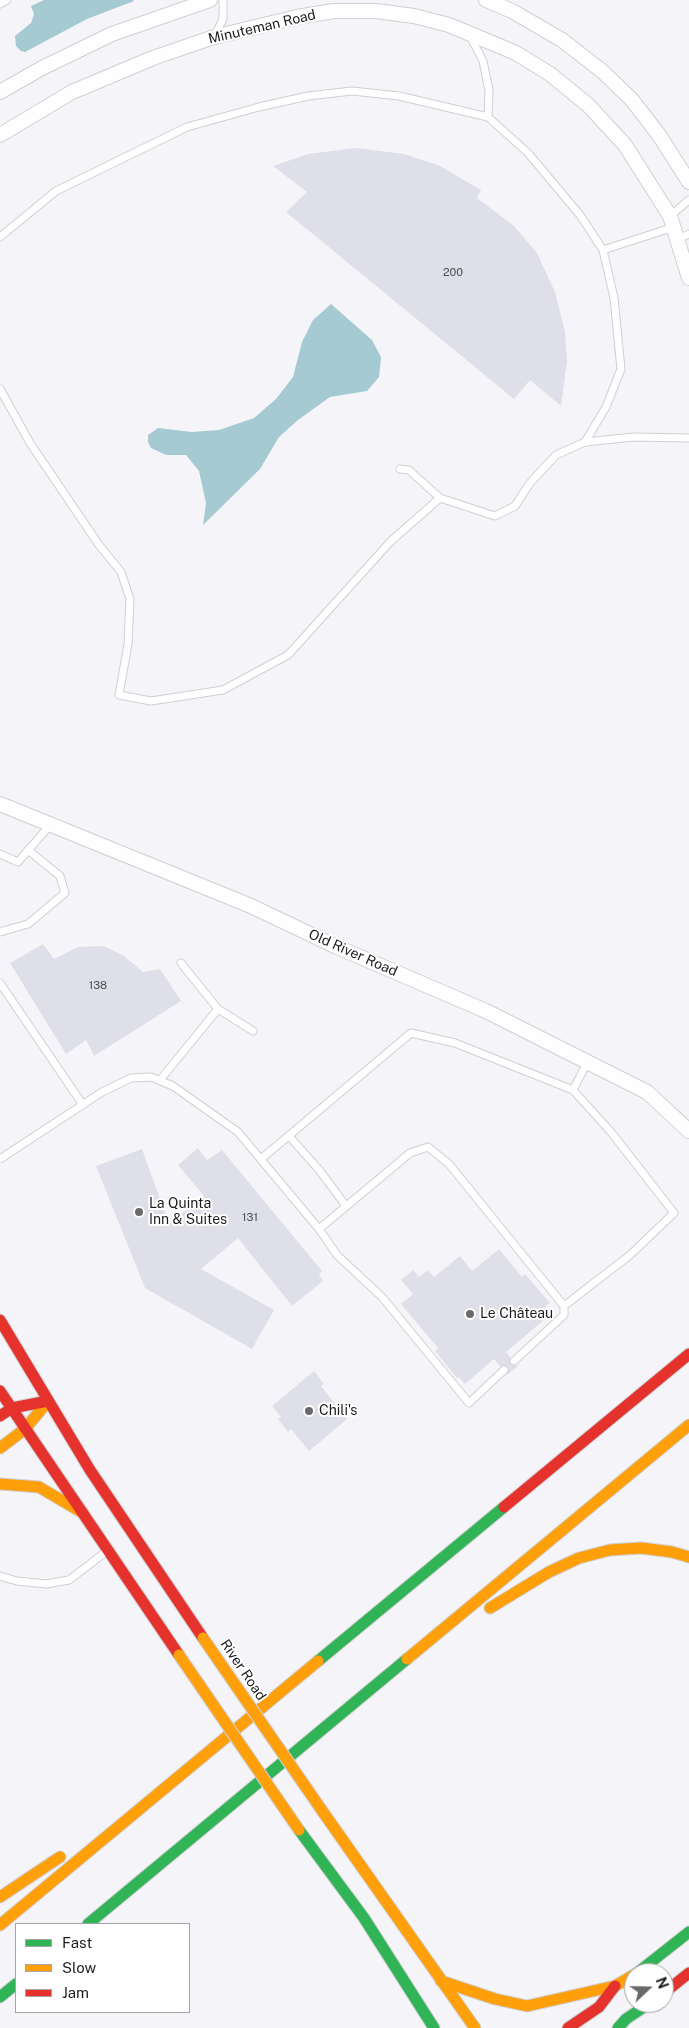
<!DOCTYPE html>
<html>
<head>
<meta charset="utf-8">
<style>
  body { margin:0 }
  #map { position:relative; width:689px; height:2028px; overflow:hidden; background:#f5f5f9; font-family:"Public Sans",sans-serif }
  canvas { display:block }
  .legend { position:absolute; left:15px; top:1923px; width:175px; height:90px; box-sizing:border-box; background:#fff; border:1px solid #a5a5a5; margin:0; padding:6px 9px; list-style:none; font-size:15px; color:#1d1d1f }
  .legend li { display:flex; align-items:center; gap:10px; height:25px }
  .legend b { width:25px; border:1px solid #a5a5a5 }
  .north { position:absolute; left:624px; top:1963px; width:50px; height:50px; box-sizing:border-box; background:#fff; border:1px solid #a5a5a5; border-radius:50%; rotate:69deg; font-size:14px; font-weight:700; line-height:20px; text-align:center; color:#1d1d1f }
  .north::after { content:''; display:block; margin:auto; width:18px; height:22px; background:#69696b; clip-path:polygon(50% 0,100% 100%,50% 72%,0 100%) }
</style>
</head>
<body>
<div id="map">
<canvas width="689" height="2028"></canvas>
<ul class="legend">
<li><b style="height:6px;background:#30b455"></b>Fast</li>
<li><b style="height:6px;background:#ff9f0a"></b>Slow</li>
<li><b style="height:6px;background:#e5322d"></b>Jam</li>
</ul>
<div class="north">N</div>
</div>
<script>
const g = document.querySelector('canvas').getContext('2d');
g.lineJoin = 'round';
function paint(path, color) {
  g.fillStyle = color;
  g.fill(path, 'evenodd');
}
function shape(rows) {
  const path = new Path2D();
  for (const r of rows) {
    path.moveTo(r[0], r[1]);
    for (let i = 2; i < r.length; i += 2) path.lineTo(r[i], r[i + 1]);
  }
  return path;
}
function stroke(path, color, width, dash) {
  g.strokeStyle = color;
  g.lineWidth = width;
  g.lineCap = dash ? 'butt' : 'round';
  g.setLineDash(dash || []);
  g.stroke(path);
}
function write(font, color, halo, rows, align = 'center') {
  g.font = font + ' "Public Sans",sans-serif';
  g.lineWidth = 4;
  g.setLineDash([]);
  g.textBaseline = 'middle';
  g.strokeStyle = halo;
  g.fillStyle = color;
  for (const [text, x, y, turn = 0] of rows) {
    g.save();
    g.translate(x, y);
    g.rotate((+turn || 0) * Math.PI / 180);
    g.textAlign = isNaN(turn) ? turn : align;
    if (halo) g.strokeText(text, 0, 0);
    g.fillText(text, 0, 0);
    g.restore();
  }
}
paint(shape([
  [44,0,133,0,134,1,87,19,25,52,21,51,16,46,15,36,31,23,34,14,31,6],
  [331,304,372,340,381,357,379,377,367,391,330,397,298,420,279,437,260,469,203,525,206,503,199,471,186,455,166,455,151,448,148,442,148,435,158,428,192,432,219,430,254,418,276,399,293,377,302,342,313,320]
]), '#a5cad1');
paint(shape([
  [356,148,404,154,438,165,481,190,477,198,514,226,537,253,555,292,565,332,567,361,561,406,530,380,514,399,286,212,307,192,273,166,308,154],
  [43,944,54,959,78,947,104,946,124,956,143,972,160,969,181,1001,94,1056,86,1040,66,1054,10,963],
  [198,1148,207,1160,222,1150,322,1271,319,1274,323,1281,292,1306,238,1238,201,1269,274,1310,252,1349,145,1288,96,1166,142,1149,169,1224,204,1196,178,1165],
  [499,1249,522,1277,525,1274,550,1303,545,1307,551,1314,506,1352,510,1357,510,1364,518,1366,507,1375,508,1367,500,1366,494,1359,465,1384,459,1377,457,1378,435,1351,438,1348,401,1304,413,1294,401,1280,413,1270,419,1277,428,1270,434,1277,460,1256,472,1271],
  [314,1371,324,1384,321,1386,347,1419,309,1451,291,1429,288,1432,278,1419,281,1417,272,1406]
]), '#dedfe8');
const lane = shape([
  [0,4,7,0],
  [470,36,483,61,489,90,488,117],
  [214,37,223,19,223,0],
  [670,216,689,200],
  [0,237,56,191,187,127,259,107,308,96,352,91,399,96,488,117,528,153,580,215,603,250,614,298,621,369,606,407,585,442],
  [678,239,689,234],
  [603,250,674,227],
  [0,389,30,443,99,545,121,572,130,599,128,644,119,695,151,701,223,690,288,655,391,541,440,498,495,516,515,506,530,483,556,455,585,442,634,437,689,438],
  [400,469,409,470,440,498],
  [0,854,18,862,51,824],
  [0,932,28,924,65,893,60,876,28,850],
  [181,963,218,1009],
  [0,983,83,1105],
  [160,1080,218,1009,253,1031],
  [289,1136,320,1171,346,1206],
  [0,1159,102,1092,131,1078,151,1077,173,1086,238,1132,319,1229,337,1255,382,1297,469,1403,504,1370],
  [261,1159,411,1033,455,1043,573,1090,587,1063],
  [319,1229,410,1153,428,1147,449,1164,564,1306,564,1315,514,1361],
  [564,1306,630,1255,674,1213,611,1132,573,1090],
  [0,1576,17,1581,46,1584,69,1580,107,1551]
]);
const street = shape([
  [486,0,512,11,562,40,602,71,632,100,659,135,689,182],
  [0,92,42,68,112,34,210,0],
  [0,135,72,92,153,58,214,37,297,17,334,11,376,11,414,16,449,25,516,53,550,74,588,105,625,145,670,216,689,278],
  [0,804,251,906,337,947,486,1011,647,1092,689,1131]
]);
const fast = shape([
  [318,1661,504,1507],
  [299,1830,364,1918,434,2028],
  [88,1924,407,1659],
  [637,1973,689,1932],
  [0,1997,16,1984],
  [618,2028,626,2019,650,2003]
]);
const slow = shape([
  [0,1448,25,1429,48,1401],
  [0,1484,39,1487,83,1513],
  [490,1608,549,1572,579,1558,610,1550,641,1548,672,1552,689,1557],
  [407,1659,689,1425],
  [323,1812,475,2028],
  [0,1897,60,1857],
  [0,1925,318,1661],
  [441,1981,495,1999,527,2006,615,1986,634,1975]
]);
const jam = shape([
  [0,1320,90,1470,203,1638],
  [0,1391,179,1655],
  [0,1416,12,1408,48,1401],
  [504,1507,689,1354],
  [664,1993,689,1973],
  [568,2028,599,2007,615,1986]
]);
stroke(lane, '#cfd0d2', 9);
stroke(street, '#cfd0d2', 16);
stroke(fast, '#cfd0d2', 13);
stroke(slow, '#cfd0d2', 13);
stroke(jam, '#cfd0d2', 13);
stroke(lane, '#fefefe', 7);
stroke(street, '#fefefe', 14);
stroke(fast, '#30b455', 11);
stroke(slow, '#ff9f0a', 11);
stroke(jam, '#e5322d', 11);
const slowBridge = shape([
  [203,1638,323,1812],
  [179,1655,299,1830]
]);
stroke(slowBridge, '#cfd0d2', 13, []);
stroke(slowBridge, '#ff9f0a', 11);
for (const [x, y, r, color] of [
  [139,1212,5,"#69696b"],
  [470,1314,5,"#69696b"],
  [309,1411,5,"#69696b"]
]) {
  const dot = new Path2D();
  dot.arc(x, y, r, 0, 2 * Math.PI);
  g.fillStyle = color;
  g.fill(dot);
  stroke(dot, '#fff', 2);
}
write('11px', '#4d4e51', null, [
  ["200",453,273],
  ["138",98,986],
  ["131",250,1218]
]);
write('14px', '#1d1d1f', '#fff', [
  ["Minuteman Road",262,27,-13],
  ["Old River Road",353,953,24],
  ["River Road",243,1670,56]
]);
write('14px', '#1d1d1f', '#fff', [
  ["La Quinta",149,1204],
  ["Inn & Suites",149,1220],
  ["Le Château",480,1314],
  ["Chili's",319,1411]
], 'left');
</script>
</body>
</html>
